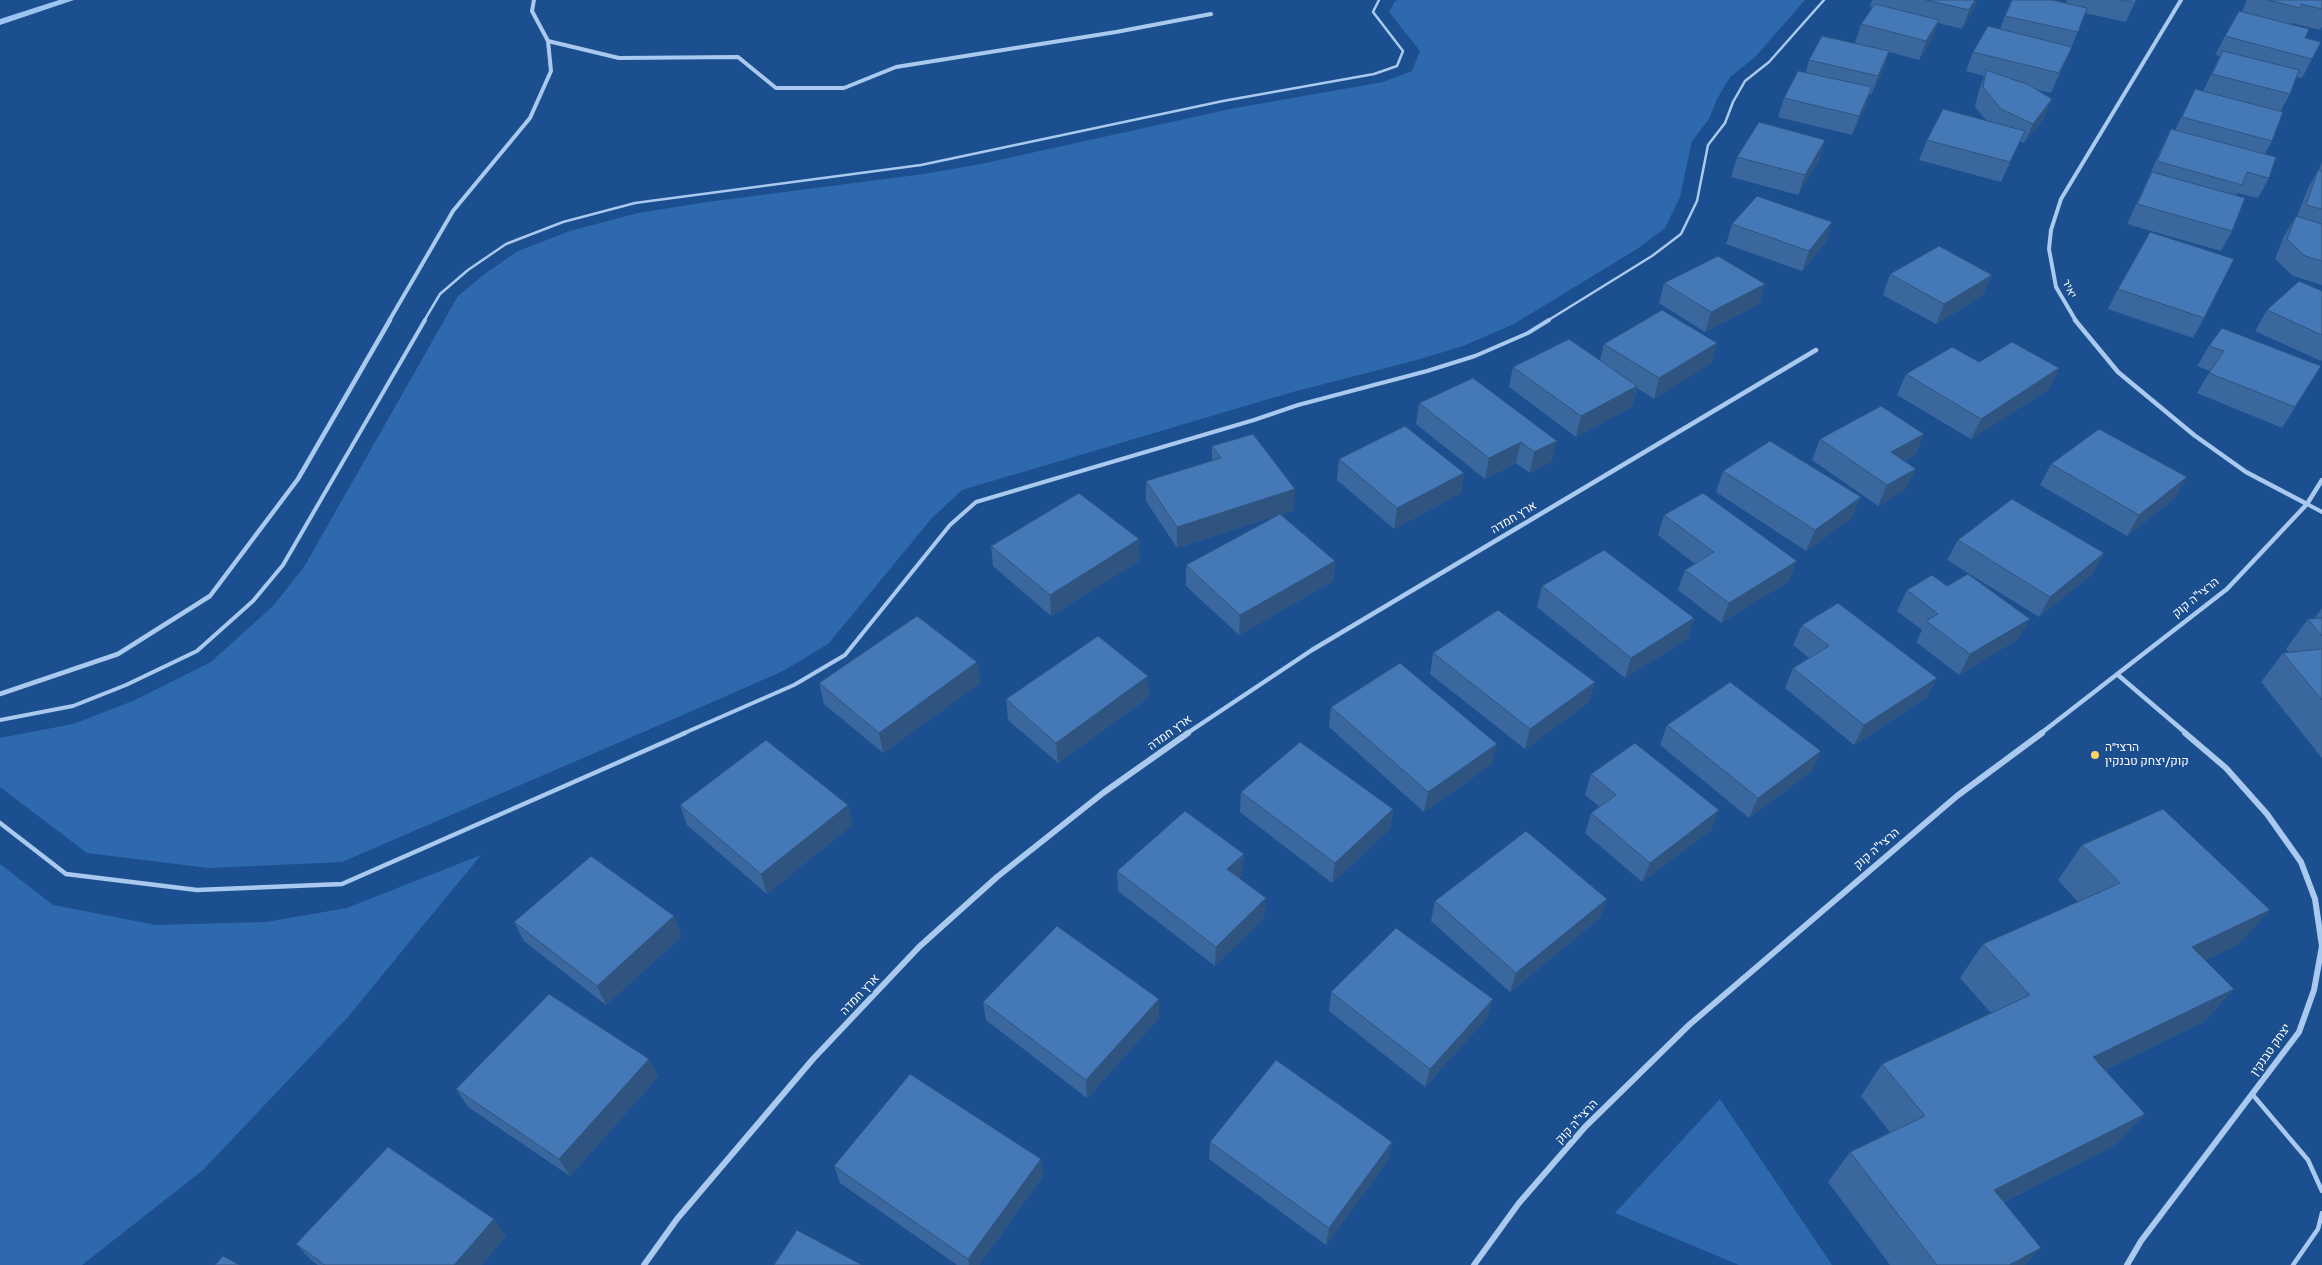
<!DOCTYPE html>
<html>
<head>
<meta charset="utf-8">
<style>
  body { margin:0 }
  canvas { display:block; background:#1b4f8f }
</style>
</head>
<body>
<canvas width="2322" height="1265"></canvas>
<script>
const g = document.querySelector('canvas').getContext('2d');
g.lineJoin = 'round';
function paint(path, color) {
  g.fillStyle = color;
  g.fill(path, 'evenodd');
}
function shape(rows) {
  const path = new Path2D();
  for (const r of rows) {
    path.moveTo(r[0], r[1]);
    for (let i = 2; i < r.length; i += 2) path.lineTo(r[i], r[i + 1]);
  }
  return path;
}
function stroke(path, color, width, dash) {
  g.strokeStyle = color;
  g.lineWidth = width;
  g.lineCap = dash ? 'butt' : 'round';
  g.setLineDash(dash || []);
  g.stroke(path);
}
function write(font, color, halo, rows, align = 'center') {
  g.font = font + ' Signika,Heebo,sans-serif';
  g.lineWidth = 4;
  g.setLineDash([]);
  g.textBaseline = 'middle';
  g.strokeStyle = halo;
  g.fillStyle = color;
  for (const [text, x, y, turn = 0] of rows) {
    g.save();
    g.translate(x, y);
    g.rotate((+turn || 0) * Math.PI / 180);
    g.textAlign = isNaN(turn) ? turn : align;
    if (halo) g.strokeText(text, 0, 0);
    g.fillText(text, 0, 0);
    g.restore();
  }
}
paint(shape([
  [1398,0,1805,0,1755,57,1730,77,1717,99,1709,119,1692,141,1680,197,1665,228,1637,249,1514,324,1463,346,1417,360,1289,393,962,490,932,518,828,644,783,671,692,711,342,862,209,868,87,853,0,787,0,738,73,724,133,701,211,662,273,606,304,567,458,296,483,275,518,251,570,231,638,213,707,202,924,174,981,164,1230,109,1383,82,1412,71,1420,51,1389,12,1395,1],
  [481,855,347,1018,203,1170,82,1265,0,1265,0,864,53,905,156,925,266,922,347,908],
  [1720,1099,1832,1265,1739,1265,1615,1213]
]), '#2e69ad');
paint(shape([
  [59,0,74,0,0,25,0,19,59,0]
]), '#9cc4f0');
stroke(shape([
  [424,321,440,294,468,270,506,244,563,222,635,203,921,165,1223,101,1374,74,1397,66,1403,51,1373,12,1379,0],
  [1547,321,1652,256,1681,234,1697,201,1708,145,1725,123,1733,102,1745,81,1769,62,1824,0]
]), '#a9c9ee', 2.5);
stroke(shape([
  [2307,504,2322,512],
  [0,720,73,706,126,685,197,651,253,601,283,565,425,320],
  [682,734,794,685,845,655,950,525,976,502,1254,420,1298,405,1427,371,1475,356,1528,333,1549,320]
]), '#a9c9ee', 4);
stroke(shape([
  [0,823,66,874,197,890,342,884,685,733],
  [2252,1094,2308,1160,2322,1191],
  [2293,1265,2318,1229,2322,1213]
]), '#a9c9ee', 4.5);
stroke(shape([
  [548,41,619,58,738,57,776,88,844,88,896,67,1116,32,1211,14],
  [389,321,453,211,530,118,551,71,548,41,532,11,534,0],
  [2076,321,2056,287,2049,249,2051,230,2061,199,2181,0]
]), '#a9c9ee', 4);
stroke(shape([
  [2075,320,2118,372,2194,435,2246,472,2307,504],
  [2118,675,2187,734],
  [0,694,118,654,210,596,298,479,390,320],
  [1186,734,1312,650,1816,350],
  [2040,734,2227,589,2307,504,2322,480]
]), '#a9c9ee', 4.5);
stroke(shape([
  [644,1265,677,1219,813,1059,919,947,997,877,1103,793,1188,733],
  [1474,1265,1519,1203,1585,1127,1689,1025,1957,796,2042,733],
  [2127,1265,2141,1241,2299,1032,2314,990,2322,946,2315,899,2301,862,2267,814,2226,768,2185,733]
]), '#a9c9ee', 6);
paint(shape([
  [1872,0,1977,0,1973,10,1962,29,1938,23,1932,39,1919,60,1889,52,1883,70,1871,95,1869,94,1865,107,1852,135,1778,117,1784,98,1806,72,1809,60,1867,46,1855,43,1861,24,1873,7,1870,7],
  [2067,0,2136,0,2126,22,2085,13,2064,66,2051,93,2035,89,2044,118,2024,143,2020,141,2001,182,1919,160,1927,140,1987,121,1975,107,1979,90,1984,76,1966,71,1973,52,2000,29,2005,16,2066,3],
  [2247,0,2322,0,2322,26,2320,30,2292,23,2291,24,2305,38,2312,59,2302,78,2296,77,2290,94,2280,112,2272,141,2265,154,2269,178,2258,198,2237,193,2236,195,2232,231,2221,251,2127,224,2147,181,2161,149,2171,129,2175,130,2195,89,2203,91,2220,56,2215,55,2225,36,2242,12],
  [1825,140,1819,159,1798,195,1731,177,1737,157],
  [2322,161,2322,285,2293,276,2275,259,2284,236,2296,216,2297,217,2307,190,2318,170,2319,170],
  [1732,224,1826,242,1802,271,1726,244],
  [1890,274,1992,275,1983,295,1936,324,1883,295],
  [1664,283,1765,284,1759,304,1705,332,1659,303],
  [2118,289,2204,318,2193,338,2108,309],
  [2322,291,2322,360,2321,361,2255,331,2267,310],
  [2222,328,2295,407,2282,428,2197,393,2210,371,2197,366,2209,346],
  [1717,343,1711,363,1654,399,1637,388,1632,407,1576,437,1509,387,1513,367,1600,360,1604,344],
  [2059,368,2049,389,1971,439,1897,395,1906,374],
  [1473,378,1552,461,1530,473,1516,463,1485,479,1416,424,1419,403],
  [1924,434,1915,455,1904,461,1906,489,1878,506,1812,460,1820,439],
  [1212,446,1294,510,1177,548,1146,501,1146,481,1212,461],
  [1339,459,1464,473,1461,493,1394,529,1337,480],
  [2051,464,2175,498,2127,536,2040,485],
  [1723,471,1852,518,1806,551,1716,492],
  [1664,515,1789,581,1721,623,1678,590,1685,570,1695,564,1658,535],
  [1958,540,2104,553,2092,574,2039,617,1947,560],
  [991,546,1140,560,1051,616,993,566],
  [1335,561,1333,581,1239,635,1186,586,1186,565],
  [1542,586,1694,618,1687,639,1625,678,1537,607],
  [1907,590,2018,639,1959,675,1916,642,1922,630,1897,611],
  [2322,608,2322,758,2261,682,2283,653,2289,653,2286,649,2308,619,2314,619],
  [1802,625,1937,678,1926,698,1854,745,1785,688,1793,668,1809,658,1793,645],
  [1433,653,1595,682,1589,702,1525,749,1430,674],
  [977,662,980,683,883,753,824,704,819,683],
  [1149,697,1058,763,1008,720,1006,699],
  [1331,707,1492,764,1424,812,1329,727],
  [1667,725,1812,771,1749,818,1660,745],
  [1591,774,1711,830,1642,882,1585,833,1591,813,1600,807,1585,795],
  [1241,792,1393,809,1390,829,1332,883,1240,812],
  [680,805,848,805,852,825,767,894,687,825],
  [2082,845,2239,944,2205,960,2234,989,2203,1022,2105,1070,2145,1114,2115,1145,2004,1202,2025,1265,1890,1265,1828,1182,1850,1152,1890,1132,1861,1096,1882,1064,1991,1013,1960,978,1983,944,2078,902,2058,880],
  [1244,854,1242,874,1239,878,1264,918,1215,966,1118,891,1117,871],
  [1435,901,1600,918,1510,992,1431,921],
  [514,922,682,936,606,1005,524,941],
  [1331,992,1487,1018,1425,1087,1329,1011],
  [1159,999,1159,1018,1087,1098,986,1020,983,1002],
  [649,1059,658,1077,570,1176,468,1107,456,1089],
  [1210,1142,1392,1142,1388,1160,1326,1245,1209,1159],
  [1041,1159,1043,1176,979,1265,957,1265,840,1183,834,1166],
  [506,1236,481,1265,318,1265,311,1260,296,1244]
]), '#3a679d');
paint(shape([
  [1975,0,1977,0,1973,10,1962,29,1969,10],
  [1939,20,1932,39,1919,60,1926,41],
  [2072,47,2064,66,2051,93,2059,73],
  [1889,51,1883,70,1871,95,1878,76],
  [1872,87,1865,107,1852,135,1859,116],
  [2052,99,2044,118,2024,143,2033,124],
  [1825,140,1819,159,1798,195,1805,175],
  [1832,222,1826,242,1802,271,1809,251],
  [1992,275,1983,295,1936,324,1944,304],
  [1765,284,1759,304,1705,332,1711,312],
  [1717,343,1711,363,1654,399,1659,378],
  [2059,368,2049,389,1971,439,1981,419],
  [1637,386,1632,407,1576,437,1581,416],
  [1924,434,1915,455,1882,473,1891,452],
  [1557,441,1552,461,1530,473,1534,452],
  [1521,442,1516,463,1485,479,1489,458],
  [1916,469,1906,489,1878,506,1887,485],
  [1464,473,1461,493,1394,529,1397,508],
  [2187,477,2175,498,2127,536,2139,515],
  [1295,489,1294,510,1177,548,1177,527],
  [1861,497,1852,518,1806,551,1815,530],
  [1139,539,1140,560,1051,616,1050,595],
  [2104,553,2092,574,2039,617,2050,597],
  [1335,561,1333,581,1239,635,1240,615],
  [1797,561,1789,581,1721,623,1729,603],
  [1694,618,1687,639,1625,678,1631,658],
  [2030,619,2018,639,1959,675,1970,654],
  [977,662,980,683,883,753,879,733],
  [1148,676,1149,697,1058,763,1056,743],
  [1937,678,1926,698,1854,745,1864,725],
  [1595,682,1589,702,1525,749,1530,729],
  [1497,744,1492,764,1424,812,1428,792],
  [1821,751,1812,771,1749,818,1758,798],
  [848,805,852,825,767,894,761,874],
  [1393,809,1390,829,1332,883,1335,863],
  [1719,810,1711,830,1642,882,1650,863],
  [1244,854,1242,874,1226,889,1227,869],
  [1266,898,1264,918,1215,966,1216,947],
  [1607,899,1600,918,1510,992,1516,973],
  [2270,910,2239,944,2163,981,2192,947],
  [674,916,682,936,606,1005,597,986],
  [2234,989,2203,1022,2066,1089,2093,1057],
  [1159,999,1159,1018,1087,1098,1086,1080],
  [1493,999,1487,1018,1425,1087,1430,1069],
  [649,1059,658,1077,570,1176,559,1159],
  [2145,1114,2115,1145,1968,1220,1994,1190],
  [1392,1142,1388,1160,1326,1245,1329,1228],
  [1041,1159,1043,1176,979,1265,969,1265,968,1259],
  [494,1219,506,1236,481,1265,454,1265],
  [2041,1248,2025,1265,2009,1265]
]), '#305480');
const building = shape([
  [1926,0,1975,0,1969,10,1926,0],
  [2012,0,2052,0,2087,8,2078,32,2005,16,2012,0],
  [2121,0,2136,0,2135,3,2121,0],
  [2268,0,2322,0,2322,9,2301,4,2300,8,2268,0],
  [1875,4,1939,20,1926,41,1861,24,1875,4],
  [2239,11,2309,29,2305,38,2321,42,2312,59,2225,36,2239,11],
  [1988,26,2072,47,2059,73,1973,52,1988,26],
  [1822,36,1889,51,1878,76,1809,60,1822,36],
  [2223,51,2299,70,2290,94,2212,74,2223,51],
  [1986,70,2029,85,2052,99,2033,124,2001,109,1983,87,1986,70],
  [1798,71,1872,87,1859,116,1784,98,1798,71],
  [2195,89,2283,112,2272,141,2182,117,2195,89],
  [1943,109,2025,131,2010,162,1927,140,1943,109],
  [1759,122,1825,140,1805,175,1737,157,1759,122],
  [2171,129,2276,157,2269,178,2247,172,2242,185,2157,161,2171,129],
  [2318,170,2322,171,2322,209,2306,205,2318,170],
  [2152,172,2245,198,2232,231,2137,204,2152,172],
  [1757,196,1832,222,1809,251,1732,224,1757,196],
  [2296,216,2322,224,2322,261,2305,256,2287,239,2296,216],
  [2150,232,2234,259,2204,318,2118,289,2150,232],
  [1939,246,1992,275,1944,304,1890,274,1939,246],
  [1718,256,1765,284,1711,312,1664,283,1718,256],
  [2299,281,2322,291,2322,335,2267,310,2299,281],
  [1662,310,1717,343,1659,378,1604,344,1662,310],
  [2222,328,2321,366,2295,407,2209,373,2224,351,2209,346,2222,328],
  [1569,339,1637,386,1581,416,1513,367,1569,339],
  [2012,342,2059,368,1981,419,1906,374,1952,347,1979,362,2012,342],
  [1473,378,1557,441,1534,452,1521,442,1489,458,1419,403,1473,378],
  [1881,406,1924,434,1891,452,1916,469,1887,485,1820,439,1881,406],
  [1405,426,1464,473,1397,508,1339,459,1405,426],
  [2099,429,2187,477,2139,515,2051,464,2099,429],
  [1253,434,1295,489,1177,527,1146,481,1221,458,1212,446,1253,434],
  [1770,441,1861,497,1815,530,1723,471,1770,441],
  [1079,493,1139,539,1050,595,991,546,1079,493],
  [1703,493,1797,561,1729,603,1685,570,1714,552,1664,515,1703,493],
  [2012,499,2104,553,2050,597,1958,540,2012,499],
  [1280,514,1335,561,1240,615,1186,565,1280,514],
  [1604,550,1694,618,1631,658,1542,586,1604,550],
  [1968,574,2030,619,1970,654,1926,621,1938,614,1907,590,1932,575,1947,586,1968,574],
  [1838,603,1937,678,1864,725,1793,668,1829,646,1802,625,1838,603],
  [1498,610,1595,682,1530,729,1433,653,1498,610],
  [917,616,977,662,879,733,819,683,917,616],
  [2322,618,2322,636,2308,619,2322,618],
  [1098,636,1148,676,1056,743,1006,699,1098,636],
  [2322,649,2322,700,2283,653,2322,649],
  [1400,663,1497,744,1428,792,1331,707,1400,663],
  [1730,682,1821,751,1758,798,1667,725,1730,682],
  [766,740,848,805,761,874,680,805,766,740],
  [1300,742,1393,809,1335,863,1241,792,1300,742],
  [1635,743,1719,810,1650,863,1591,813,1616,795,1591,774,1635,743],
  [2163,809,2270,910,2192,947,2234,989,2093,1057,2145,1114,1994,1190,2041,1248,2009,1265,1937,1265,1850,1152,1925,1116,1882,1064,2030,995,1983,944,2120,883,2082,845,2163,809],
  [1185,811,1244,854,1227,869,1266,898,1216,947,1117,871,1185,811],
  [1526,831,1607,899,1516,973,1435,901,1526,831],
  [591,856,674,916,597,986,514,922,591,856],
  [1057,926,1159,999,1086,1080,983,1002,1057,926],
  [1396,928,1493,999,1430,1069,1331,992,1396,928],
  [549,994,649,1059,559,1159,456,1089,549,994],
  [1276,1060,1392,1142,1329,1228,1210,1142,1276,1060],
  [910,1074,1041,1159,968,1259,834,1166,910,1074],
  [388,1147,494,1219,454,1265,325,1265,296,1244,388,1147],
  [797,1230,862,1265,774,1265,797,1230],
  [223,1256,240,1265,215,1265,223,1256]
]);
paint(building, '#4478b7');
stroke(building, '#305480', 1);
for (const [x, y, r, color] of [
  [2095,755,5,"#ffd166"]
]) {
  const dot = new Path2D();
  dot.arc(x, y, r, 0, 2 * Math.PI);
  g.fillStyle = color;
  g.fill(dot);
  stroke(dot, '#1b4f8f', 2);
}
write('11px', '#fff', '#1b4f8f', [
  ["יאיר",2069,289,65]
]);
write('12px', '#fff', '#1b4f8f', [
  ["ארץ חמדה",1514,518,-31],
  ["הרצי\"ה קוק",2196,598,-39],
  ["ארץ חמדה",1170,733,-36],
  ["הרצי\"ה קוק",1877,849,-41],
  ["ארץ חמדה",860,995,-47],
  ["יצחק טבנקין",2271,1050,-55],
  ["הרצי\"ה קוק",1577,1122,-47]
]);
write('12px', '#fff', '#1b4f8f', [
  ["הרצי״ה",2105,748],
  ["קוק/יצחק טבנקין",2105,762]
], 'left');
</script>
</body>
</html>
